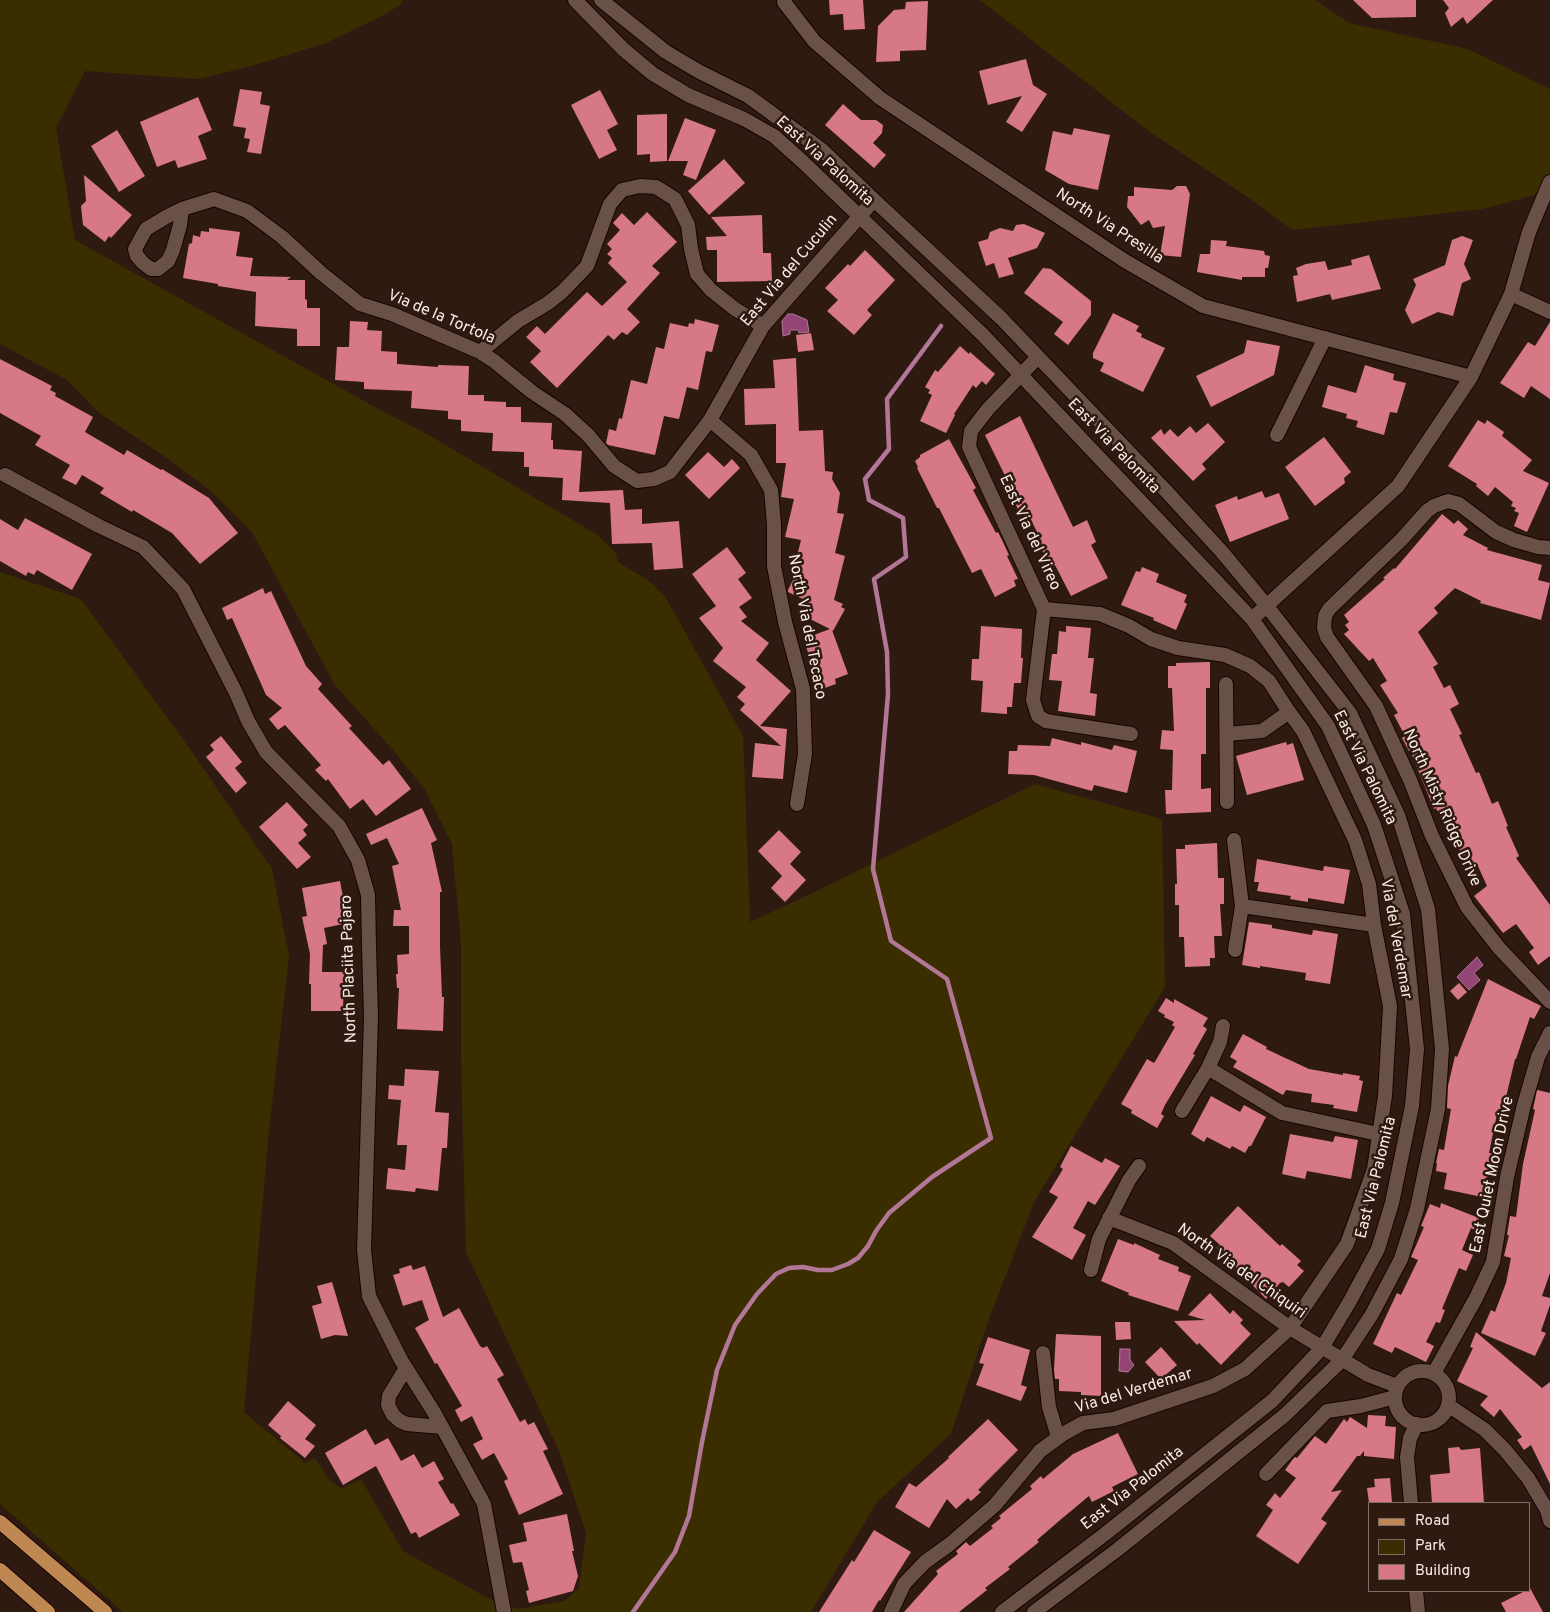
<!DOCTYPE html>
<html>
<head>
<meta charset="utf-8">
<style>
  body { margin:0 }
  #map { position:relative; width:1550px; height:1612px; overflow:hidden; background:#2f1a12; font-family:Overpass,sans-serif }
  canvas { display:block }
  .legend { position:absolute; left:1368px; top:1502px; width:162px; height:90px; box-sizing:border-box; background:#2f1a12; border:1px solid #806d66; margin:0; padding:6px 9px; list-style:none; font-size:15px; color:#f9eae4 }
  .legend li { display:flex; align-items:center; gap:10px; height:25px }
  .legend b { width:25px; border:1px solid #806d66 }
</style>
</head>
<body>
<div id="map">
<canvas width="1550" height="1612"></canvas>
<ul class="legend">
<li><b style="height:6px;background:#bf8751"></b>Road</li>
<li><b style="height:14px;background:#3a2e00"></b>Park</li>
<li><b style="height:14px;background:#d67885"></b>Building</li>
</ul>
</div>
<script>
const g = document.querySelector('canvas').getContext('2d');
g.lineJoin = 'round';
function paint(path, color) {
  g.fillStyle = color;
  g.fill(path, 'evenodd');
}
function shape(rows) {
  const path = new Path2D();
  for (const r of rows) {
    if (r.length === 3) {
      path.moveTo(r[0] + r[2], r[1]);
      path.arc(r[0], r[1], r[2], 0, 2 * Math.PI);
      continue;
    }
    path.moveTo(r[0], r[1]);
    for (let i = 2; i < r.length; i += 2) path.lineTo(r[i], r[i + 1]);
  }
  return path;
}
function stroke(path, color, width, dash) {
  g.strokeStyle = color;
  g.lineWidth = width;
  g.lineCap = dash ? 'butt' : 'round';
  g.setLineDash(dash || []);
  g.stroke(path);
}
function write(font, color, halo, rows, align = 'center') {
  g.font = font + ' Overpass,sans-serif';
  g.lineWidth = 5;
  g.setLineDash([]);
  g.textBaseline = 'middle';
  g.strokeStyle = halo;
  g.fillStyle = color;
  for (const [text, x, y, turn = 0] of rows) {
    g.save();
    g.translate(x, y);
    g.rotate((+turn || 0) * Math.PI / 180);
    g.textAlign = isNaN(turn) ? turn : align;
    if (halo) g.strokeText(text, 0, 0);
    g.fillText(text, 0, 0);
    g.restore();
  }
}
paint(shape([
  [0,0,403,0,401,4,384,15,326,43,255,65,199,79,85,71,56,128,75,240,382,411,427,434,596,534,616,553,618,562,649,581,665,596,743,736,750,922,800,899,1035,784,1162,819,1165,987,1034,1202,987,1324,951,1434,877,1502,811,1612,123,1612,0,1504,0,572,81,599,195,756,272,869,289,956,269,1130,244,1412,305,1463,315,1458,328,1478,341,1489,361,1479,403,1551,484,1596,518,1609,564,1601,579,1588,586,1533,559,1451,466,1252,461,1060,461,943,452,844,425,790,393,750,335,685,252,532,211,491,167,458,98,412,67,380,0,344],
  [980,0,1315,0,1349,23,1468,49,1550,89,1550,191,1482,209,1293,230,1252,200,1150,132]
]), '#3a2e00');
const water = shape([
  [788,314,793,314,807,320,809,332,799,333,798,330,790,330,790,334,783,336,782,321,788,314],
  [1477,957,1483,965,1474,973,1480,980,1469,990,1457,977,1477,957],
  [1120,1349,1130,1349,1130,1360,1134,1365,1128,1372,1119,1371,1120,1349]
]);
paint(water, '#934675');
stroke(water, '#b27796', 1);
stroke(shape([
  [633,1612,675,1552,689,1516,702,1442,717,1370,735,1325,757,1294,776,1274,789,1268,803,1267,818,1270,832,1270,848,1264,858,1258,868,1246,876,1231,889,1213,932,1177,991,1138,947,979,891,941,873,869,888,694,887,652,874,579,906,557,903,518,869,500,865,479,889,449,887,399,941,326]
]), '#b27796', 4.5);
paint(shape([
  [829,0,863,0,865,29,844,30,843,14,830,15],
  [1353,0,1416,0,1416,17,1372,18],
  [1443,0,1493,0,1467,24,1463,17,1451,27,1445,13,1449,8],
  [928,1,926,50,900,51,900,61,876,62,878,26,894,10,905,9,906,2],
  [1026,59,1033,85,1047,94,1022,132,1006,122,1022,96,988,105,979,71],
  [240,89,262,92,260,104,270,106,261,154,247,152,250,139,244,138,246,128,233,126],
  [600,90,618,124,607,130,617,150,599,159,571,105],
  [198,97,212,130,198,136,207,159,178,168,175,160,157,167,140,122],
  [843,104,861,120,876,120,883,125,882,133,873,143,886,155,874,168,825,125],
  [667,114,667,161,650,162,650,154,637,155,637,115],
  [685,118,716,130,696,180,683,175,688,161,668,161],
  [1074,128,1110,135,1098,190,1069,184,1045,170,1053,131,1072,135],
  [117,130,145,176,119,192,91,146],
  [724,159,745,183,709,215,688,191],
  [84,175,132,215,111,238,109,236,105,242,83,225,81,206,86,201],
  [1177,186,1186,186,1190,194,1181,257,1160,255,1165,226,1153,228,1149,220,1141,225,1127,207,1128,196,1134,196,1134,187,1172,190],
  [647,212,677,242,652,266,660,273,627,309,640,322,627,335,622,332,614,340,608,335,557,388,530,362,541,351,526,337,537,326,545,334,587,292,602,306,627,282,608,263,612,258,607,254,612,249,607,244,620,230,613,223,622,213,634,225],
  [762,215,763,253,771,253,772,281,717,282,717,250,707,250,706,237,727,236,711,217],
  [1024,224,1045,233,1037,248,1008,258,1014,274,999,278,994,263,986,266,978,242,988,239,990,232,1000,228,1013,231,1016,225],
  [209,228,240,232,236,256,253,258,250,276,291,277,287,280,305,280,305,299,307,300,307,308,320,308,320,346,297,346,297,329,255,326,256,292,218,286,218,284,183,278,189,244,192,243,193,235,200,237,201,231,209,232],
  [1462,236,1473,240,1464,264,1471,279,1462,283,1453,316,1438,312,1412,324,1405,310,1416,285,1413,279,1445,265,1452,240],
  [1211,240,1227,241,1226,246,1264,251,1265,255,1270,256,1268,268,1265,268,1265,277,1242,277,1242,280,1197,272,1200,254,1210,254],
  [865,250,895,280,867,310,872,315,854,335,827,311,838,300,825,288,848,264,850,266],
  [1369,255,1381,289,1332,300,1330,294,1297,302,1293,276,1298,275,1296,268,1306,264,1325,261,1328,270,1352,265,1351,260],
  [1043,268,1051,269,1091,301,1091,315,1068,345,1054,334,1063,322,1024,293],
  [1113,313,1139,326,1136,331,1142,334,1141,337,1165,348,1143,392,1100,371,1104,363,1093,358,1093,353],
  [695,319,719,325,712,352,706,351,698,390,687,387,679,419,664,416,655,455,608,445,606,443,609,429,616,431,619,418,622,419,631,380,647,384,656,347,664,349,670,323,688,327,689,323,694,324],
  [350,321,368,322,367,330,382,331,381,351,397,352,397,364,438,367,438,365,469,366,468,395,484,395,484,401,506,402,506,407,521,407,521,422,552,423,551,440,553,440,553,449,582,451,579,492,623,490,625,510,642,509,642,524,679,521,683,568,654,570,652,543,612,544,610,503,562,500,563,478,529,476,529,467,524,467,524,452,492,451,493,433,461,431,461,420,448,419,448,411,411,408,412,391,364,389,364,382,335,380,337,347,349,347],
  [1550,322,1550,399,1531,386,1524,398,1500,383,1528,342,1535,346],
  [811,333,814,350,798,352,796,335],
  [1247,340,1280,346,1274,375,1211,407,1196,376,1244,353],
  [960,346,969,354,970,352,995,374,986,385,982,381,976,388,973,385,954,414,955,415,946,433,920,421,932,395,928,393,930,390,925,387,935,370,938,372],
  [796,358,799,431,823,430,825,471,833,472,832,479,840,493,837,513,844,514,835,553,845,556,834,600,843,604,841,607,845,609,833,631,832,630,848,674,835,679,836,684,822,689,803,639,830,629,800,614,807,601,788,592,788,590,802,562,796,560,801,540,785,537,794,499,781,497,786,463,776,463,776,424,745,425,744,389,775,388,773,360],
  [0,359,52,386,50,390,56,393,55,396,93,417,85,432,124,455,127,450,161,470,162,469,209,498,238,533,200,564,172,533,133,510,132,512,100,493,104,488,82,475,76,485,62,478,70,465,35,445,41,436,0,413],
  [1365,365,1394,374,1393,380,1406,383,1397,413,1390,412,1384,435,1356,427,1358,421,1346,418,1347,414,1322,407,1328,385,1356,393],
  [1020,416,1073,527,1087,520,1096,542,1091,545,1108,578,1071,596,1055,565,1051,567,1038,543,1042,542,1026,510,1020,513,1009,492,1012,490,985,435],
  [1478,420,1485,424,1487,420,1504,432,1502,436,1532,460,1523,471,1549,483,1527,532,1514,526,1519,513,1514,511,1516,508,1511,506,1513,502,1495,487,1488,496,1476,486,1477,484,1448,466],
  [1208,423,1225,442,1202,464,1206,469,1193,481,1151,438,1161,429,1164,435,1170,429,1178,437,1190,426,1196,433],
  [1324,437,1351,472,1344,478,1345,483,1315,506,1285,467],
  [949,439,976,488,973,490,996,533,998,532,1003,542,1009,555,1007,556,1018,579,1014,580,1016,586,995,597,981,569,972,573,939,508,937,508,917,468,918,467,915,461,920,457,920,455],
  [708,452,724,467,732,459,740,468,709,499,685,475],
  [1262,491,1265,498,1279,493,1289,519,1230,542,1215,505,1237,496,1238,500],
  [1442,514,1454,524,1458,520,1468,529,1463,535,1488,548,1487,550,1542,565,1538,580,1550,583,1541,620,1480,603,1481,601,1455,588,1434,608,1438,613,1418,632,1438,664,1433,667,1444,688,1450,685,1459,704,1450,709,1462,734,1459,735,1476,773,1479,772,1492,804,1498,801,1508,826,1506,827,1519,856,1516,858,1550,905,1550,956,1538,965,1529,952,1534,948,1516,924,1503,933,1474,896,1487,886,1477,864,1473,866,1471,862,1466,864,1454,837,1450,839,1436,808,1434,809,1410,750,1409,751,1402,738,1405,736,1394,715,1398,713,1380,685,1387,681,1373,658,1369,661,1344,634,1349,630,1345,625,1349,622,1344,615,1385,579,1383,578,1394,568,1395,569],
  [25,518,92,554,72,590,37,570,34,575,28,572,26,576,0,561,0,519,18,530],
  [727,547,746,573,738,579,752,598,739,607,747,617,741,621,769,643,756,660,791,691,760,726,787,729,783,779,752,777,755,743,781,746,740,710,745,704,737,697,746,687,713,661,723,648,699,618,716,606,692,574],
  [1142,567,1159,574,1156,582,1187,595,1184,602,1187,604,1176,630,1153,620,1154,618,1121,605,1136,571,1140,572],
  [263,588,265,594,271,591,306,666,322,684,318,689,352,726,349,728,383,765,389,760,411,789,376,816,363,799,350,809,328,779,326,781,315,770,321,765,285,725,278,730,269,719,282,708,266,695,232,618,227,620,222,608],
  [981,626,1022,629,1021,658,1023,658,1021,683,1014,683,1012,707,1007,707,1007,714,981,712,983,681,971,680,972,659,979,659],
  [1066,626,1091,628,1088,658,1094,658,1090,693,1097,694,1095,716,1058,711,1062,681,1049,680,1052,654,1057,654,1059,631,1066,632],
  [1210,662,1210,688,1206,688,1206,754,1201,754,1201,789,1211,788,1211,812,1166,814,1165,790,1172,790,1173,750,1160,749,1162,730,1174,731,1172,688,1168,688,1168,666,1176,666,1176,663],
  [221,736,242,762,235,768,247,783,236,793,206,757,214,750,210,745],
  [1052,738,1081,745,1081,742,1112,750,1114,745,1137,751,1127,793,1094,785,1092,791,1034,775,1008,774,1009,751,1017,751,1018,745,1050,746],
  [1286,742,1287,745,1293,743,1304,780,1247,795,1236,756],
  [287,802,308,825,303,830,307,835,298,843,311,857,297,869,259,827],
  [422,808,437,840,431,843,442,892,440,892,440,947,442,997,444,997,443,1031,397,1029,399,988,397,988,396,974,398,974,397,955,409,954,409,926,393,926,394,910,401,910,392,866,399,864,387,838,371,845,366,834],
  [779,830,801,852,790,864,806,880,785,902,771,888,782,876,758,851],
  [1217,843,1218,878,1224,878,1224,904,1220,904,1222,936,1214,936,1215,958,1210,958,1210,966,1185,967,1184,937,1179,937,1179,905,1175,905,1175,884,1177,884,1176,849,1185,849,1185,845],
  [1257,859,1323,871,1324,866,1350,870,1344,904,1308,898,1308,902,1290,899,1291,896,1257,891,1259,882,1254,882],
  [340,881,348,923,324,928,327,944,323,945,322,972,344,972,343,1011,311,1011,311,984,309,984,310,954,302,917,307,916,302,888],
  [1249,922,1272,925,1272,928,1312,935,1313,930,1338,934,1330,984,1305,980,1306,973,1260,966,1260,968,1242,965],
  [1488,979,1541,1006,1534,1019,1530,1017,1516,1059,1515,1059,1503,1110,1498,1109,1489,1153,1494,1154,1492,1166,1490,1166,1482,1197,1444,1189,1447,1173,1436,1171,1437,1163,1436,1163,1439,1149,1444,1150,1451,1109,1447,1108,1448,1086,1455,1056,1457,1057],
  [1459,983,1467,992,1458,1000,1450,991],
  [1166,998,1174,1003,1174,999,1208,1018,1203,1026,1207,1029,1193,1054,1195,1055,1165,1105,1161,1114,1164,1116,1157,1128,1131,1113,1132,1110,1121,1104,1147,1059,1154,1063,1156,1060,1175,1027,1172,1025,1174,1022,1164,1017,1165,1015,1158,1011],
  [1243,1034,1267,1047,1266,1049,1309,1069,1343,1075,1343,1073,1360,1076,1359,1080,1363,1081,1357,1112,1333,1108,1334,1105,1311,1102,1312,1094,1286,1090,1283,1095,1233,1067,1237,1061,1230,1057],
  [405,1069,439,1071,435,1112,449,1113,447,1148,442,1148,438,1191,416,1188,415,1192,386,1189,388,1168,405,1170,407,1145,397,1145,401,1100,388,1099,389,1085,404,1086],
  [1537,1090,1550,1093,1550,1273,1542,1296,1550,1298,1550,1305,1541,1331,1546,1333,1535,1356,1481,1333,1491,1310,1495,1312,1506,1283,1511,1258,1504,1256,1509,1235,1507,1235,1510,1216,1516,1217,1523,1164,1535,1110,1533,1109],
  [1211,1096,1240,1112,1244,1105,1266,1117,1251,1146,1249,1146,1245,1153,1232,1146,1230,1149,1207,1137,1204,1142,1191,1134],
  [1290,1134,1333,1142,1335,1136,1358,1140,1351,1179,1307,1171,1305,1179,1282,1174],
  [1071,1146,1102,1163,1105,1158,1120,1166,1095,1205,1088,1201,1073,1228,1086,1235,1072,1260,1032,1237,1058,1197,1049,1192,1063,1169,1060,1167],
  [1441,1203,1479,1218,1475,1230,1471,1228,1462,1250,1473,1255,1466,1271,1459,1268,1442,1309,1445,1310,1440,1323,1436,1322,1426,1342,1434,1346,1426,1362,1395,1347,1392,1353,1373,1344,1397,1293,1401,1295,1418,1260,1411,1257,1424,1227,1421,1226,1430,1204,1440,1208],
  [1238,1206,1280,1246,1282,1244,1301,1261,1297,1265,1304,1271,1289,1287,1283,1282,1280,1283,1266,1299,1234,1266,1235,1265,1217,1248,1220,1245,1210,1236],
  [1118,1239,1134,1245,1134,1243,1160,1255,1158,1259,1179,1267,1178,1271,1191,1276,1178,1311,1128,1295,1129,1293,1101,1281],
  [411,1265,413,1270,425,1266,443,1317,459,1308,480,1346,483,1348,487,1346,504,1375,497,1379,520,1422,525,1419,528,1425,534,1422,548,1449,543,1451,563,1494,519,1515,504,1481,508,1479,494,1453,482,1460,473,1444,483,1439,472,1416,461,1422,455,1410,462,1406,437,1363,435,1364,415,1328,429,1320,422,1300,403,1306,393,1275,400,1273,399,1269],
  [332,1282,348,1336,335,1335,321,1339,312,1306,322,1303,317,1286],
  [1210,1293,1230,1314,1233,1310,1243,1320,1240,1323,1251,1334,1221,1365,1199,1343,1197,1345,1174,1321,1205,1320,1188,1315],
  [1115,1322,1130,1322,1131,1339,1116,1340],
  [1476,1332,1542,1388,1550,1382,1550,1484,1531,1445,1524,1450,1517,1440,1522,1437,1500,1409,1494,1417,1480,1405,1488,1396,1457,1381,1473,1348,1470,1347],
  [1056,1334,1101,1336,1101,1396,1081,1395,1081,1392,1059,1391,1059,1379,1055,1379,1054,1370],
  [988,1337,1030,1350,1021,1385,1027,1387,1021,1401,976,1385,984,1364,979,1363],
  [1161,1347,1177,1365,1161,1379,1145,1362],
  [288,1401,316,1425,305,1439,315,1446,305,1458,280,1438,281,1436,268,1425],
  [1368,1415,1386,1416,1385,1426,1396,1427,1394,1459,1364,1456,1364,1451,1360,1456,1357,1456,1331,1492,1342,1490,1321,1519,1327,1523,1298,1564,1256,1536,1273,1510,1266,1505,1275,1493,1280,1498,1296,1478,1285,1470,1293,1459,1295,1457,1297,1458,1315,1436,1326,1444,1344,1419,1347,1422,1350,1417,1367,1428],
  [988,1419,1018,1450,978,1490,981,1492,971,1501,968,1498,956,1509,947,1499,929,1528,895,1507,909,1483,916,1487,949,1458,948,1457],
  [366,1429,375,1445,388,1438,401,1461,414,1454,422,1468,434,1461,444,1479,438,1482,451,1504,453,1503,460,1515,419,1538,416,1532,411,1534,376,1466,343,1485,325,1453],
  [1118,1433,1138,1474,1112,1487,1114,1491,1092,1502,1089,1496,1059,1521,1037,1540,1039,1542,1008,1567,1010,1569,985,1588,987,1590,959,1612,904,1612,938,1574,936,1571,958,1554,956,1551,966,1542,970,1546,993,1528,991,1526,1001,1518,999,1516,1032,1489,1030,1486,1041,1476,1043,1479,1073,1454],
  [1459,1447,1461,1450,1480,1448,1484,1503,1432,1503,1430,1475,1450,1473,1448,1448],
  [1390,1478,1392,1503,1369,1503,1367,1488,1375,1487,1374,1479],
  [567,1514,574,1551,572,1551,578,1576,573,1591,529,1603,526,1591,529,1590,522,1562,513,1563,509,1545,527,1541,523,1523],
  [874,1530,911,1552,880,1601,879,1600,872,1612,819,1612,852,1560,854,1562],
  [1530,1588,1543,1612,1506,1612,1501,1603,1525,1591,1529,1591]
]), '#d67885');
const minor = shape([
  [575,0,623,49,653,74,688,95,744,119,774,136,803,162,983,335,1252,619,1328,726,1374,825,1403,914,1417,1049,1412,1106,1392,1203,1378,1249,1350,1301,1322,1348,1272,1401,1105,1534,1002,1612],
  [601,0,666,52,698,71,748,96,822,150,874,200,1001,318,1167,492,1222,552,1266,605,1350,713,1398,815,1428,909,1442,1049,1438,1109,1417,1209,1401,1259,1372,1314,1342,1360,1285,1415,1117,1550,1034,1612],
  [784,2,814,41,880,98,1125,261,1203,306,1471,377],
  [182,209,180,225,173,250,168,261,158,269,151,269,143,263,137,256,135,249,146,229,166,217,182,209,214,199,247,211,282,237,321,273,360,304,392,314,480,352,494,361,532,392,565,414,588,435,614,466,637,481,654,479,670,472,710,420,763,326,874,200],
  [1511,294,1550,312],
  [480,352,518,321,548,303,562,292,587,266,610,204,622,190,640,186,656,187,675,199,688,225,691,249,697,274,711,290,735,309,763,326],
  [1038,357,988,409,971,431,969,447,1044,609,1033,700,1038,716,1046,721,1131,734],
  [710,420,751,455,771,490,774,524,774,566,785,622,803,689,805,754,797,804],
  [1277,435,1325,338],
  [5,475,99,526,143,547,183,589,236,693,248,721,266,752,339,826,358,860,368,895,369,946,371,1017,364,1250,369,1296,401,1360,435,1414,484,1504,504,1612],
  [1550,548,1538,547,1514,540,1496,532,1459,504,1448,501,1434,506,1427,511,1401,540,1329,609,1325,616,1324,628,1327,637,1376,706,1410,780,1432,836,1467,907,1499,948,1550,1002],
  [1252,619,1398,486,1471,377,1511,294,1529,232,1550,182],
  [1226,684,1227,802],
  [1227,734,1262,731,1289,712],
  [1234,840,1242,906,1235,950],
  [1242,906,1374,925],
  [1208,1068,1282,1113,1378,1134],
  [1182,1111,1208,1068,1220,1042,1223,1026],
  [1109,1218,1173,1243,1290,1328,1368,1375,1397,1386],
  [1091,1270,1099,1239,1129,1180,1139,1166],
  [1043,1353,1049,1407,1058,1437],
  [406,1368,389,1396,388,1405,393,1415,400,1421,407,1424,442,1427],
  [1422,1398,27],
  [1434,1373,1476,1298,1493,1262,1507,1177,1524,1105,1538,1057,1550,1033],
  [1448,1405,1485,1430,1505,1450,1528,1478,1547,1510,1550,1521],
  [1266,1474,1327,1411,1361,1406,1395,1397],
  [1411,1503,1407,1457,1410,1438,1417,1424],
  [1416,1591,1418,1612],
  [891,1612,904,1584,925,1562,950,1544,995,1505,1040,1451,1063,1434,1083,1423,1114,1419,1213,1386,1245,1369,1290,1328,1347,1244,1374,1169,1385,1096,1390,1006,1374,925,1369,884,1355,840,1303,731,1289,712,1269,681,1250,666,1225,655,1178,648,1151,639,1129,626,1100,614,1044,609]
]);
const primary = shape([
  [0,1522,105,1612],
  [0,1570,48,1612]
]);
stroke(minor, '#160401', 16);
stroke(primary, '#160401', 16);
stroke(minor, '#6a5148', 14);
stroke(primary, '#bf8751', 14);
write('16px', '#f9eae4', '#2f1a12', [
  ["East Via Palomita",824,162,42],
  ["North Via Presilla",1109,227,33],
  ["East Via del Cuculin",790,271,-50],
  ["Via de la Tortola",441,318,23],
  ["East Via Palomita",1113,447,46],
  ["East Via del Vireo",1029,533,65],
  ["North Via del Tecaco",806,627,79],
  ["East Via Palomita",1364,768,64],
  ["North Misty Ridge Drive",1441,808,66],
  ["Via del Verdemar",1395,939,80],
  ["North Placiita Pajaro",350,969,-92],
  ["East Quiet Moon Drive",1493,1175,-78],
  ["East Via Palomita",1377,1178,-76],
  ["North Via del Chiquiri",1241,1272,35],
  ["Via del Verdemar",1134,1392,-17],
  ["East Via Palomita",1133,1489,-38]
]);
</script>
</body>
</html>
